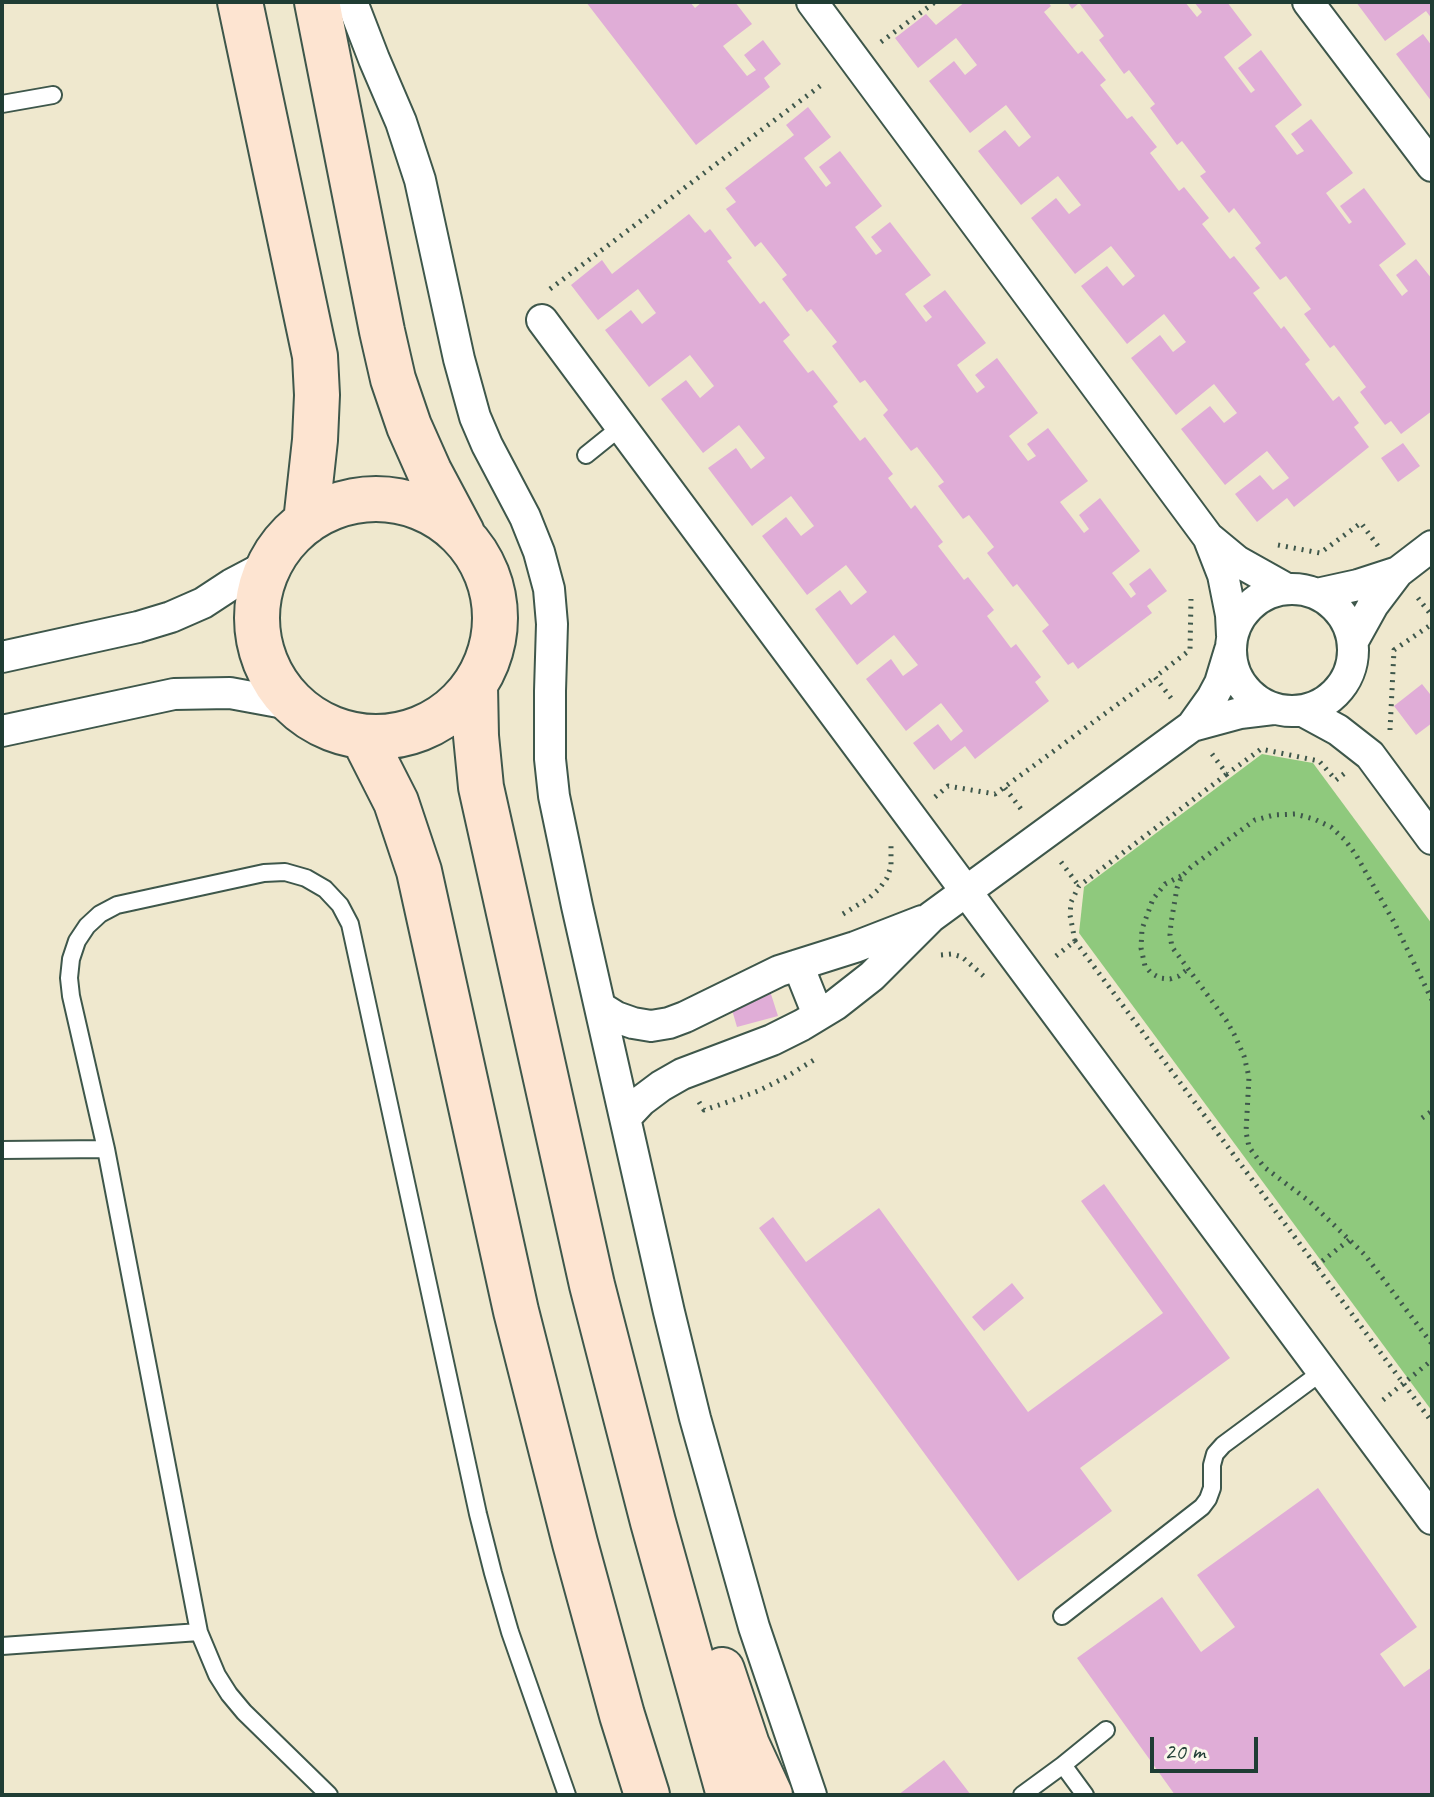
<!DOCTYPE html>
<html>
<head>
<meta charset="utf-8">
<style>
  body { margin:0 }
  #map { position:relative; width:1434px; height:1797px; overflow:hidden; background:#efe8ce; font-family:Caveat,sans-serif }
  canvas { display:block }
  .frame { position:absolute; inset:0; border:4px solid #1f3d34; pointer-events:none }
  .scale { position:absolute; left:1150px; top:1737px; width:108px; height:36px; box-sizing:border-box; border:4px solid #1f3d34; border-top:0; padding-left:10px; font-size:24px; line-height:28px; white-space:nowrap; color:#1f3d34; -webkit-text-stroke:6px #fbf7ec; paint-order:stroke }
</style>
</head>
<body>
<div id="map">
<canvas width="1434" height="1797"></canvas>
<div class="frame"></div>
<div class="scale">20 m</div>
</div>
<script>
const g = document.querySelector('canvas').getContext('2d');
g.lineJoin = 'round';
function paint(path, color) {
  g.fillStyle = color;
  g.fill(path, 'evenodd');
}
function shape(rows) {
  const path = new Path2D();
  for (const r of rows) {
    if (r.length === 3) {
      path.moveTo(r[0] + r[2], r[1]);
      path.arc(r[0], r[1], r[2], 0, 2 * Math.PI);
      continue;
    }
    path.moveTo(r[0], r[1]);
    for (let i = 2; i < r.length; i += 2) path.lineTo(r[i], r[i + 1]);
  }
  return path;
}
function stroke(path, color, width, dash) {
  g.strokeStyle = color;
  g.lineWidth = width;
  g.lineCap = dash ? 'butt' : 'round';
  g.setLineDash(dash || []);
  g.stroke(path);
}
paint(shape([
  [1262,754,1313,763,1432,924,1432,1411,1079,933,1084,887]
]), '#8fc97d');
paint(shape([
  [586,2,690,2,695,8,702,2,735,2,752,24,723,46,747,76,756,70,744,55,763,40,781,64,764,78,770,87,696,145],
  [965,2,1048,2,1051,6,1044,12,1078,54,1082,51,1106,80,1100,85,1127,119,1132,116,1157,147,1150,153,1179,191,1184,187,1209,218,1202,224,1230,259,1234,256,1260,288,1253,293,1281,329,1284,326,1310,360,1305,364,1333,401,1339,396,1359,423,1354,427,1369,447,1294,507,1287,498,1257,522,1235,494,1260,475,1273,490,1289,478,1267,451,1225,485,1181,429,1210,406,1224,423,1237,413,1214,384,1176,415,1131,358,1160,335,1173,352,1186,342,1164,314,1127,344,1081,286,1107,266,1123,286,1135,276,1111,246,1075,274,1031,218,1056,198,1069,214,1081,205,1058,176,1021,205,978,151,1005,130,1019,147,1031,137,1006,105,970,133,929,81,954,61,965,75,977,65,956,38,918,68,895,38,926,14,936,25],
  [1067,2,1185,2,1197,17,1202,12,1194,2,1227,2,1252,35,1224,57,1251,93,1255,90,1238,68,1261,50,1302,105,1275,126,1297,155,1304,151,1291,134,1311,119,1353,173,1326,193,1349,224,1352,222,1340,206,1364,188,1406,244,1379,265,1402,296,1408,291,1396,275,1416,259,1432,279,1432,411,1401,434,1391,421,1385,425,1360,392,1366,387,1334,345,1330,348,1304,314,1311,309,1286,276,1280,280,1255,248,1261,243,1234,208,1229,213,1200,176,1206,172,1182,141,1177,145,1150,108,1155,104,1129,70,1124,74,1099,40,1104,36,1079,3,1072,9],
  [1356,2,1432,2,1432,19,1426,11,1385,41],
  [1423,34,1432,46,1432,102,1396,54],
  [808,107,831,137,804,158,826,187,831,183,819,167,840,151,882,206,855,227,876,255,882,251,871,237,890,222,931,275,905,294,926,322,932,317,923,306,945,290,986,343,957,365,977,393,985,387,975,375,997,358,1038,413,1009,436,1028,461,1036,456,1027,444,1048,428,1088,481,1060,502,1084,533,1089,529,1079,515,1100,498,1140,551,1112,573,1131,598,1136,594,1129,584,1150,568,1167,591,1147,606,1152,613,1078,669,1073,662,1068,665,1042,631,1049,625,1017,584,1013,587,987,553,994,547,969,515,963,519,938,486,944,482,917,447,911,451,883,415,888,410,865,380,860,383,832,346,837,342,811,309,807,312,782,279,787,275,761,242,755,247,726,209,736,202,725,188,794,135,786,125],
  [689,214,705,233,710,229,732,258,727,261,760,304,764,301,790,335,783,341,808,373,813,370,838,402,833,406,860,441,865,437,893,474,888,478,911,509,915,505,943,542,938,546,964,580,968,577,994,610,987,616,1011,648,1016,644,1041,677,1035,682,1049,701,975,759,965,746,934,770,913,743,938,724,951,741,963,731,941,703,906,731,866,679,891,659,903,676,918,665,894,635,857,665,815,609,840,590,851,605,867,592,846,565,807,595,762,536,786,517,801,536,814,526,791,496,752,526,708,468,736,448,751,469,765,458,739,425,703,453,661,399,686,380,700,398,714,386,690,355,649,387,605,330,631,310,642,324,656,313,638,289,598,320,571,285,602,260,612,274],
  [1403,443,1420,466,1398,482,1381,458],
  [1422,684,1430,694,1432,692,1432,723,1416,735,1394,706],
  [770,991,778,1016,737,1027,730,1003],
  [1104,1184,1230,1358,1080,1468,1112,1511,1018,1581,759,1228,773,1217,806,1262,879,1208,1028,1412,1163,1313,1081,1201],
  [1012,1283,1024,1298,984,1331,972,1317],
  [1318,1488,1417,1627,1380,1654,1404,1687,1432,1667,1432,1795,1175,1795,1077,1658,1162,1597,1201,1652,1235,1627,1197,1575],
  [944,1760,971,1795,898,1795]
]), '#e0add7');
const service = shape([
  [2,104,53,95],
  [586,455,622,426],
  [2,1150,106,1149],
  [1062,1616,1202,1507,1208,1499,1212,1488,1212,1465,1215,1454,1223,1445,1323,1371],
  [2,1646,199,1632],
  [1063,1765,1106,1730],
  [329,1795,244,1712,229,1694,217,1675,199,1632,106,1149,71,996,69,978,71,959,77,941,87,926,100,914,117,905,264,873,285,872,306,878,325,889,340,905,350,924,478,1514,493,1573,510,1632,567,1795],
  [1022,1795,1063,1765,1085,1795]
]);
const minor = shape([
  [352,2,374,59,401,122,420,180,459,359,475,417,487,445,525,517,539,552,549,589,552,624,550,691,550,759,554,796,577,906,669,1312,695,1418,754,1627,811,1795],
  [812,2,1208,537,1237,561,1287,589],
  [1308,2,1432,166],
  [542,320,1432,1519],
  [1209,539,1223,575,1231,615,1232,635],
  [1292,650,61],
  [1317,594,1358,585,1398,572],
  [1353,641,1373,605,1398,572,1432,546],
  [2,657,138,627,171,617,203,603,232,584,270,564],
  [1303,711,1338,730,1370,755,1432,839],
  [1192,726,1240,713,1273,709],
  [2,731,174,694,230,693,295,705],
  [798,965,818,1015],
  [600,1007,616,1017,633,1023,651,1026,669,1023,685,1017,779,971,855,947,922,921],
  [625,1118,641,1101,661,1086,682,1074,772,1040,802,1025,835,1005,872,976,931,917,1192,726,1212,698,1220,683,1230,650]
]);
const secondary = shape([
  [240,2,315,356,317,395,315,440,306,522],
  [317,2,382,331,393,379,409,426,429,471,462,533],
  [376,618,119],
  [475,686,476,736,481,787,592,1285,653,1522,729,1795],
  [363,737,396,802,419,871,516,1311,575,1543,622,1715,647,1795],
  [722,1670,747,1745,770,1795]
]);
stroke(service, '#3e574b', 20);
stroke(minor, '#3e574b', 34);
stroke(secondary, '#3e574b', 48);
stroke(shape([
  [881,42,935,2],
  [550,289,824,83],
  [1278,545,1320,553,1361,523,1378,546],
  [1418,598,1432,616],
  [1171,698,1155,677,1190,650,1191,599],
  [1390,730,1394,650,1432,624],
  [1212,754,1227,774,1261,749,1319,761,1336,780,1345,773],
  [1005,788,1021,809],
  [935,797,948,786,995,794,1155,677],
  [1061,862,1079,886],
  [1181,876,1165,884,1153,899,1142,929,1141,948,1145,966,1151,973,1160,978,1170,979,1179,976,1188,969],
  [843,914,869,898,879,889,887,878,891,866,891,846],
  [1075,941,1070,915,1071,902,1079,886,1227,774],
  [941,955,952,954,962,957,987,979],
  [1056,956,1075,941,1432,1422],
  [1432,1000,1394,922,1356,855,1345,840,1331,827,1314,819,1295,814,1274,815,1255,820,1191,867,1182,876,1177,888,1171,923,1170,935,1172,947,1226,1020,1234,1034,1244,1056,1249,1077,1246,1132,1249,1147,1264,1167,1309,1201,1365,1255,1432,1344],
  [699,1102,704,1110,728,1102,758,1091,786,1077,817,1058],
  [1422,1118,1432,1111],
  [1316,1266,1349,1240],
  [1383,1400,1432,1360]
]), '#3e574b', 5, [2, 6]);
stroke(service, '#fff', 16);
stroke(minor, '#fff', 30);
stroke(secondary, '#fde4d1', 44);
</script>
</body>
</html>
